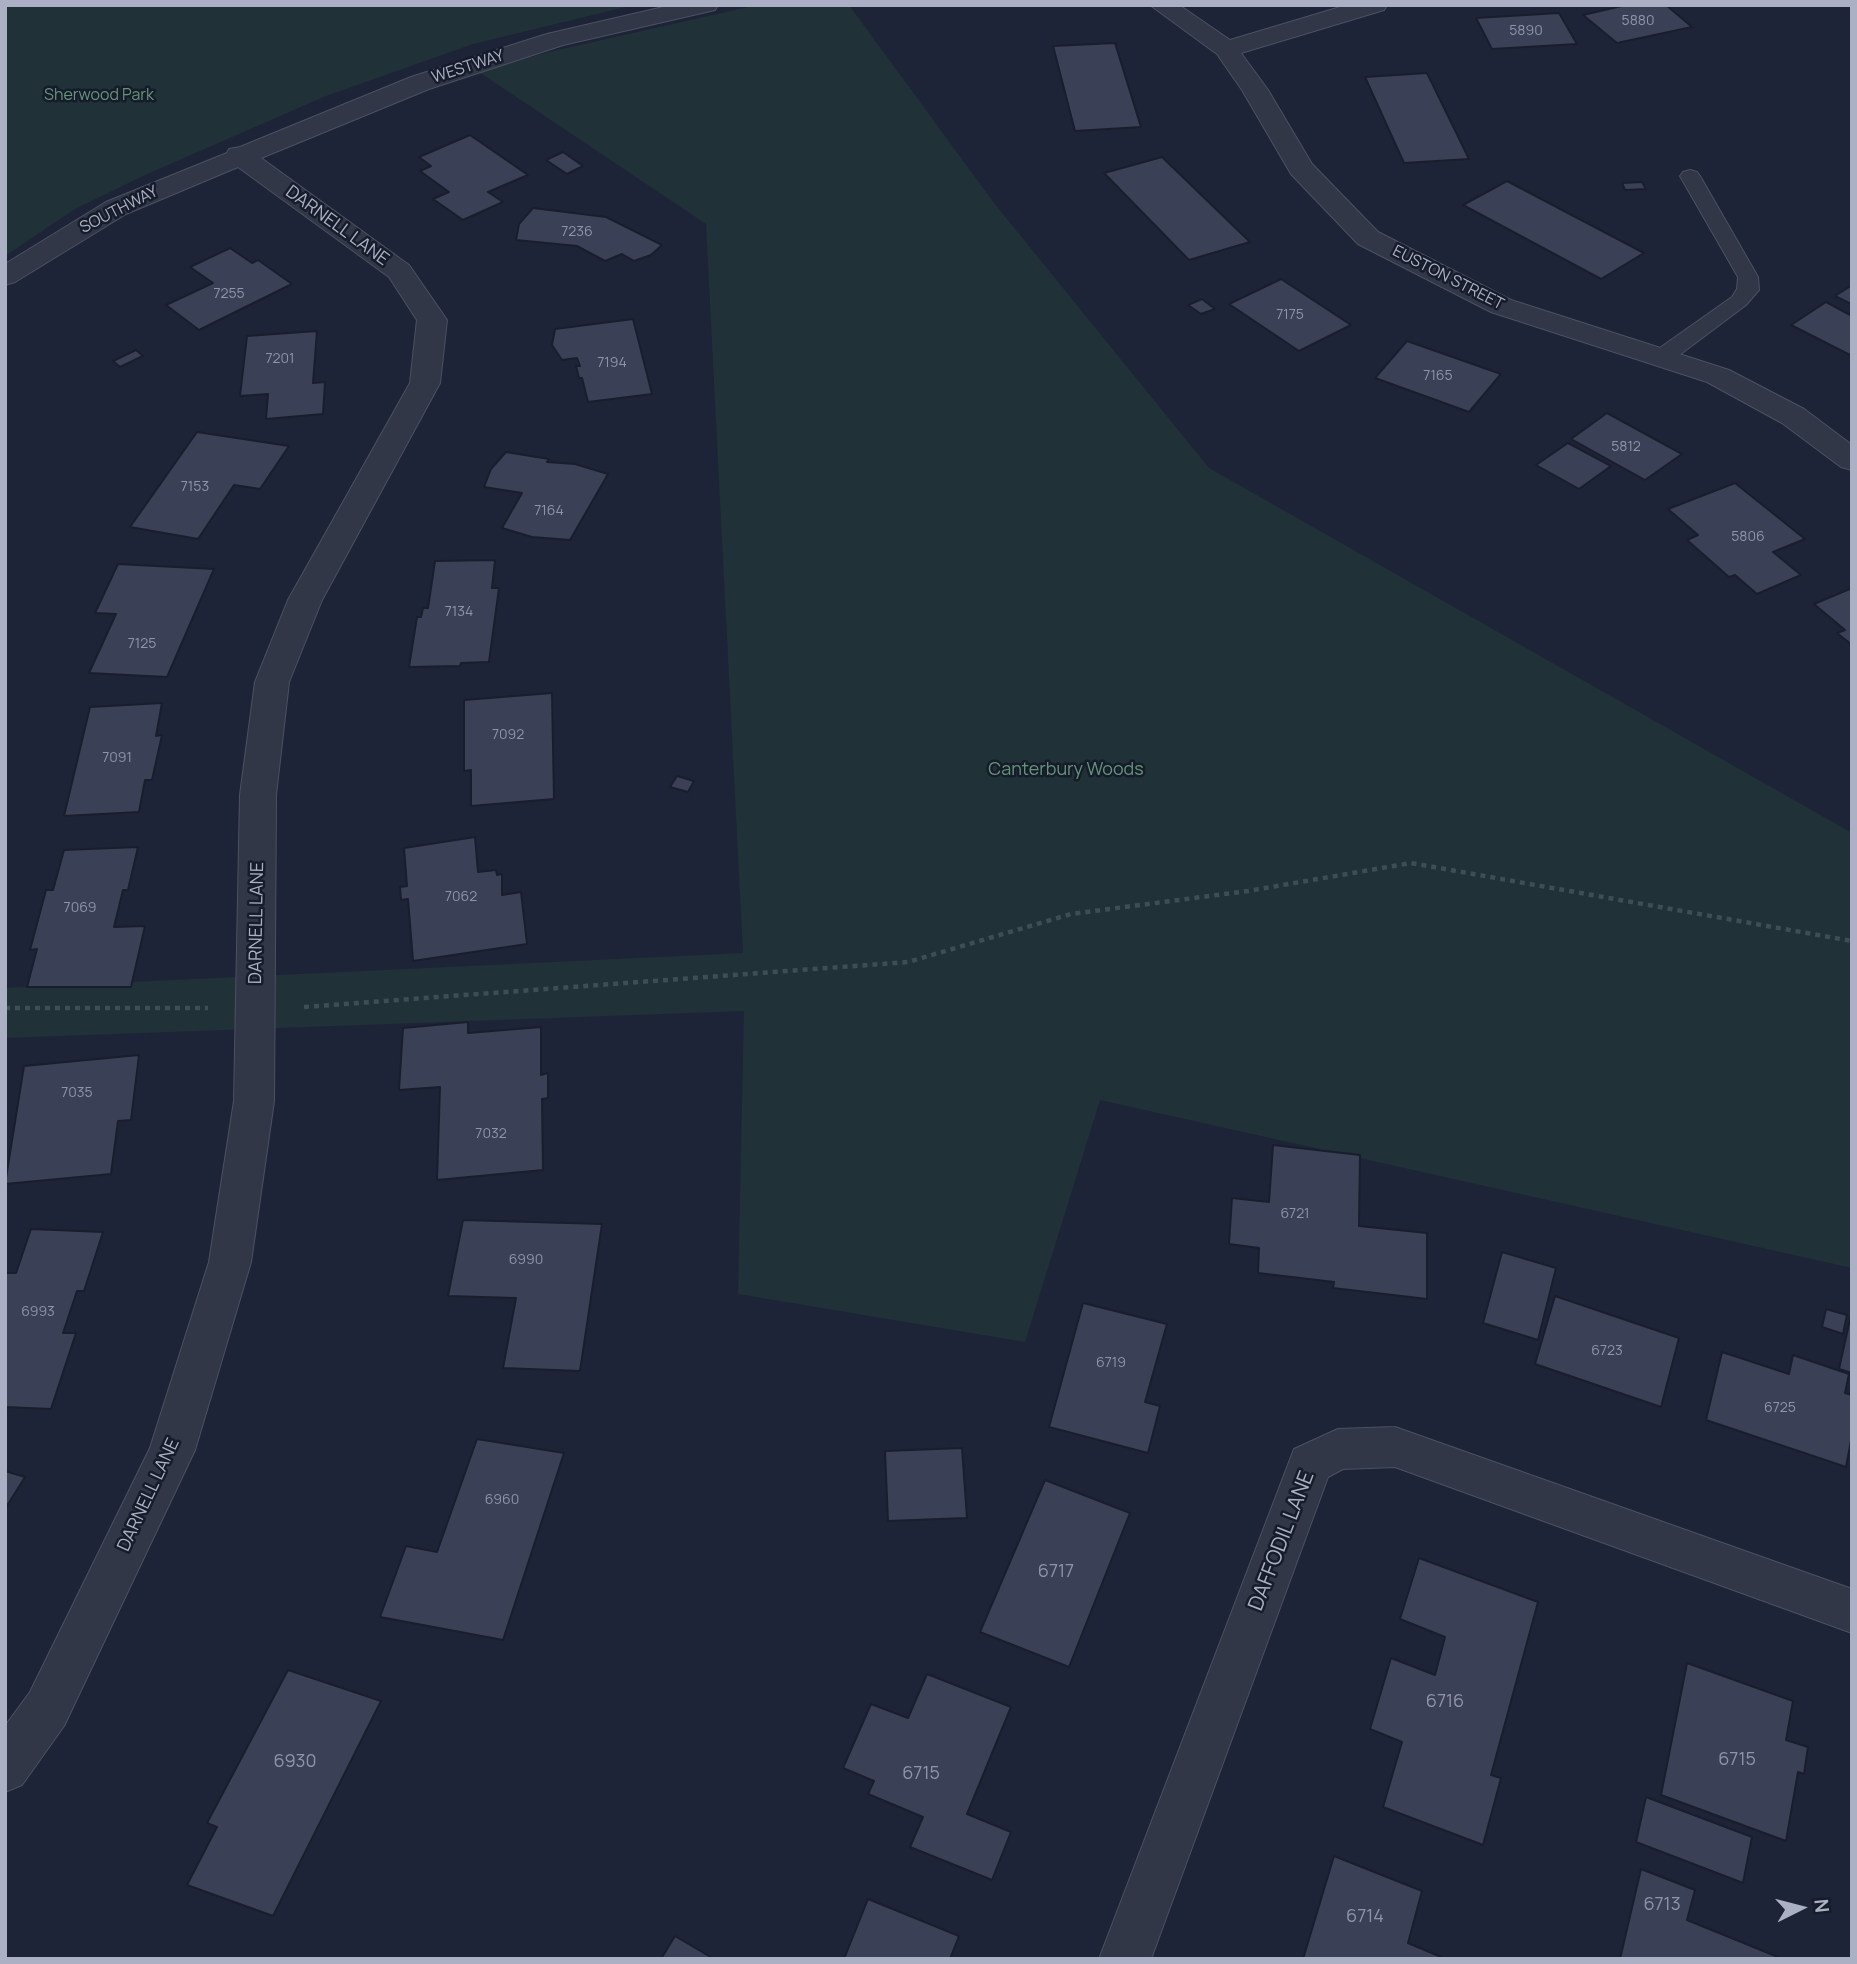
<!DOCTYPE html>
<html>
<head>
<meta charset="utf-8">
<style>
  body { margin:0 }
  #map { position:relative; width:1857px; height:1964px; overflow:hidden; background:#1e2437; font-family:Manrope,sans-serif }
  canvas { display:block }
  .frame { position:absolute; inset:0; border:7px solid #abb0c4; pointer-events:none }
  .north { position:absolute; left:1766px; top:1873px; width:70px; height:70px; -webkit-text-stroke:5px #171c2b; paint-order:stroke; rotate:84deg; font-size:19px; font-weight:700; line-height:28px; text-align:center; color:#abb0c4 }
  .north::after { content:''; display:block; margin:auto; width:24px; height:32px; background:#abb0c4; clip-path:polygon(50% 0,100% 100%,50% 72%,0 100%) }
</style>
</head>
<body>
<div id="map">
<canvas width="1857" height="1964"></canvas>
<div class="frame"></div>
<div class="north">N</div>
</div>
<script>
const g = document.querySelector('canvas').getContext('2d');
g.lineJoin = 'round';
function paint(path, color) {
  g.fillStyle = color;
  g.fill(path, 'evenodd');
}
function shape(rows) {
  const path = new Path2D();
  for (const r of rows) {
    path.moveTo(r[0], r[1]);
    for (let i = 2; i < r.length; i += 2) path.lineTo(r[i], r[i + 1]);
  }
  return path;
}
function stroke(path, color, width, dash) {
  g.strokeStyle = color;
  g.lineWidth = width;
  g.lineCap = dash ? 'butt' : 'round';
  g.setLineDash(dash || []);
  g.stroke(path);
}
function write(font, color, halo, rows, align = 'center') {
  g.font = font + ' Manrope,sans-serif';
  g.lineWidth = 5;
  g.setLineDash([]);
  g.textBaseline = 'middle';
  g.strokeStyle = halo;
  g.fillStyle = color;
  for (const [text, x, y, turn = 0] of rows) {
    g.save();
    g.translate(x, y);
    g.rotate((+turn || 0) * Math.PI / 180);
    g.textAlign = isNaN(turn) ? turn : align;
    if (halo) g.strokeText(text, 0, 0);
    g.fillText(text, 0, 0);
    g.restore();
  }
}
paint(shape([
  [5,5,634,5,473,44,326,96,145,175,75,209,5,256],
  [757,5,849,5,994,203,1209,468,1852,833,1852,1268,1100,1100,1025,1342,738,1294,744,1011,5,1038,5,988,743,953,706,224,479,72,549,52]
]), '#203138');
const building = shape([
  [1626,5,1666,5,1692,27,1617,43,1583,15,1626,5],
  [1559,13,1577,44,1492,49,1476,18,1559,13],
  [1115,43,1141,127,1075,131,1053,46,1115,43],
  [1427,73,1469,159,1404,163,1365,77,1427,73],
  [470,135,528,175,488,192,503,202,463,220,433,199,449,192,420,171,431,166,419,157,470,135],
  [563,152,583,166,567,174,546,160,563,152],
  [1162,157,1250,242,1189,260,1104,173,1162,157],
  [1507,181,1644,253,1601,279,1463,205,1507,181],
  [1642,182,1646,189,1625,190,1622,183,1642,182],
  [533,208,606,217,662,245,651,255,634,261,622,254,605,261,577,246,516,240,519,224,533,208],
  [230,248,252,263,258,260,292,284,199,330,166,305,213,283,190,267,230,248],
  [1281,279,1351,325,1299,351,1229,304,1281,279],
  [1852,285,1851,304,1835,296,1852,285],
  [1202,299,1215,309,1201,314,1188,305,1202,299],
  [1826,302,1852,316,1852,356,1791,325,1826,302],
  [633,319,652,394,588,402,582,378,579,378,576,366,580,366,577,358,562,360,552,345,555,329,633,319],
  [317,331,313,383,325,382,323,414,266,419,268,394,240,396,247,336,317,331],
  [1407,341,1501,374,1469,412,1375,378,1407,341],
  [136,350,143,356,120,367,113,361,136,350],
  [1607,413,1682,454,1645,480,1571,439,1607,413],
  [197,432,289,446,260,489,234,485,198,539,130,527,197,432],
  [1568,443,1611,466,1579,489,1536,465,1568,443],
  [506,452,549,459,547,462,575,464,608,474,570,540,532,537,502,528,522,493,484,487,491,469,506,452],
  [1735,483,1805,539,1773,552,1801,575,1757,594,1735,575,1729,577,1687,540,1698,535,1668,509,1735,483],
  [495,560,492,588,499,588,489,662,461,663,460,666,409,667,417,617,421,617,423,608,428,608,435,561,495,560],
  [118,564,214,569,167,677,89,673,116,614,95,613,118,564],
  [1852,588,1852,645,1837,633,1845,630,1814,604,1852,588],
  [552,693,554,799,471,806,471,770,464,771,464,700,552,693],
  [162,703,156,736,162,735,152,780,145,780,139,812,64,816,90,707,162,703],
  [677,776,694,781,688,792,670,787,677,776],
  [475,837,478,872,496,870,497,875,502,874,502,895,521,892,527,944,413,961,408,899,401,900,400,887,407,886,404,848,475,837],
  [138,847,128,890,123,890,114,927,145,926,131,987,27,987,37,949,30,950,46,890,53,890,64,850,138,847],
  [468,1022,468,1033,541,1027,541,1075,548,1073,548,1098,542,1099,543,1170,437,1180,440,1087,399,1090,403,1028,468,1022],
  [139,1055,131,1120,118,1121,111,1174,5,1184,24,1066,139,1055],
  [1273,1145,1360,1155,1359,1226,1427,1233,1427,1299,1333,1288,1334,1282,1258,1273,1259,1248,1229,1244,1232,1198,1269,1202,1273,1145],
  [463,1220,602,1224,580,1371,503,1368,516,1298,448,1296,463,1220],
  [31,1229,103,1232,84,1291,77,1291,63,1333,76,1333,51,1409,5,1407,5,1273,16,1273,31,1229],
  [1502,1252,1556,1268,1538,1340,1483,1323,1502,1252],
  [1555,1296,1679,1338,1661,1407,1535,1364,1555,1296],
  [1083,1303,1167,1324,1145,1402,1160,1406,1148,1453,1049,1427,1083,1303],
  [1826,1309,1847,1315,1843,1334,1822,1327,1826,1309],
  [1851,1315,1852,1315,1852,1373,1839,1369,1851,1315],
  [1722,1352,1789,1374,1793,1355,1849,1374,1845,1393,1852,1395,1852,1435,1846,1467,1706,1420,1722,1352],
  [477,1439,564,1453,503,1640,380,1617,406,1546,437,1552,477,1439],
  [962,1448,967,1518,888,1521,885,1451,962,1448],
  [5,1471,25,1477,5,1509,5,1471],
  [1045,1480,1130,1513,1069,1667,980,1632,1045,1480],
  [1419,1558,1538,1602,1491,1775,1501,1778,1483,1845,1383,1807,1402,1742,1370,1729,1391,1658,1435,1675,1445,1637,1400,1619,1419,1558],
  [1687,1663,1793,1701,1786,1740,1808,1747,1804,1774,1798,1772,1786,1841,1661,1795,1687,1663],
  [288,1670,381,1701,273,1916,187,1885,217,1827,207,1823,288,1670],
  [927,1674,1011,1707,967,1814,1011,1832,992,1880,910,1847,923,1817,868,1794,874,1781,843,1768,871,1704,908,1718,927,1674],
  [1646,1797,1752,1837,1743,1883,1636,1842,1646,1797],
  [1334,1856,1422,1891,1408,1943,1446,1959,1303,1959,1334,1856],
  [1641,1869,1695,1890,1687,1920,1783,1959,1620,1959,1641,1869],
  [868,1899,959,1936,950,1959,844,1959,868,1899],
  [675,1936,714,1959,661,1959,675,1936]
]);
paint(building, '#3a4157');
stroke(building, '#191e2d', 2);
const service = shape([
  [1690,170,1697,172,1700,176,1758,277,1759,290,1746,305,1670,362,1662,364,1654,362,1651,357,1654,352,1732,297,1737,289,1738,277,1680,176,1683,172,1690,170]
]);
const minor = shape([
  [672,5,718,5,715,10,563,45,429,89,261,158,409,265,447,320,440,383,322,600,289,682,276,795,274,1101,251,1262,195,1450,64,1726,22,1785,5,1792,5,1726,30,1692,150,1448,209,1262,234,1101,240,795,255,682,288,600,410,383,417,320,389,277,238,167,126,214,15,282,5,285,5,264,106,202,227,153,229,149,240,147,411,77,547,34,672,5],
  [1150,5,1179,5,1230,40,1347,5,1387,5,1384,10,1241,53,1268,90,1312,164,1378,232,1511,300,1729,370,1804,409,1852,445,1852,470,1841,467,1782,423,1707,382,1491,312,1358,244,1291,174,1242,90,1217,54,1150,5],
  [1395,1427,1852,1589,1852,1633,1395,1467,1343,1469,1328,1477,1151,1959,1099,1959,1294,1449,1338,1429,1395,1427]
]);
stroke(service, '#4c5162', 2);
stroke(minor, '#4c5162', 2);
stroke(shape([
  [304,1007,908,962,1071,914,1248,891,1411,863,1852,941],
  [5,1008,208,1008]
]), '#3e4e55', 4.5, [5, 5]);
paint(service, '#323747');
paint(minor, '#323747');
write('14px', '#8f94a9', null, [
  ["5880",1638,21],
  ["5890",1526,31],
  ["7236",577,232],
  ["7255",229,294],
  ["7175",1290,315],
  ["7201",280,359],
  ["7194",612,363],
  ["7165",1438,376],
  ["5812",1626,447],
  ["7153",195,487],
  ["7164",549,511],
  ["5806",1748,537],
  ["7134",459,612],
  ["7125",142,644],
  ["7092",508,735],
  ["7091",117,758],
  ["7062",461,897],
  ["7069",80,908],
  ["7035",77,1093],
  ["7032",491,1134],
  ["6721",1295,1214],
  ["6990",526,1260],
  ["6993",38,1312],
  ["6723",1607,1351],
  ["6719",1111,1363],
  ["6725",1780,1408],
  ["6960",502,1500]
]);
write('16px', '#abb0c4', '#171c2b', [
  ["WESTWAY",468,67,-18],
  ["SOUTHWAY",119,210,-27],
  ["EUSTON STREET",1448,278,27]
]);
write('16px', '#639578', '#171c2b', [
  ["Sherwood Park",99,96]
]);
write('18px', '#abb0c4', '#171c2b', [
  ["DARNELL LANE",337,226,36],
  ["DARNELL LANE",257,923,-89],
  ["DARNELL LANE",149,1495,-65]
]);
write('18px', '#639578', '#171c2b', [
  ["Canterbury Woods",1066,770]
]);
write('18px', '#8f94a9', null, [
  ["6717",1056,1572],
  ["6716",1445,1702],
  ["6715",1737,1760],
  ["6930",295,1762],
  ["6715",921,1774],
  ["6713",1662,1905],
  ["6714",1365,1917]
]);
write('21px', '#abb0c4', '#171c2b', [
  ["DAFFODIL LANE",1282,1541,-69]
]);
</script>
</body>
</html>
